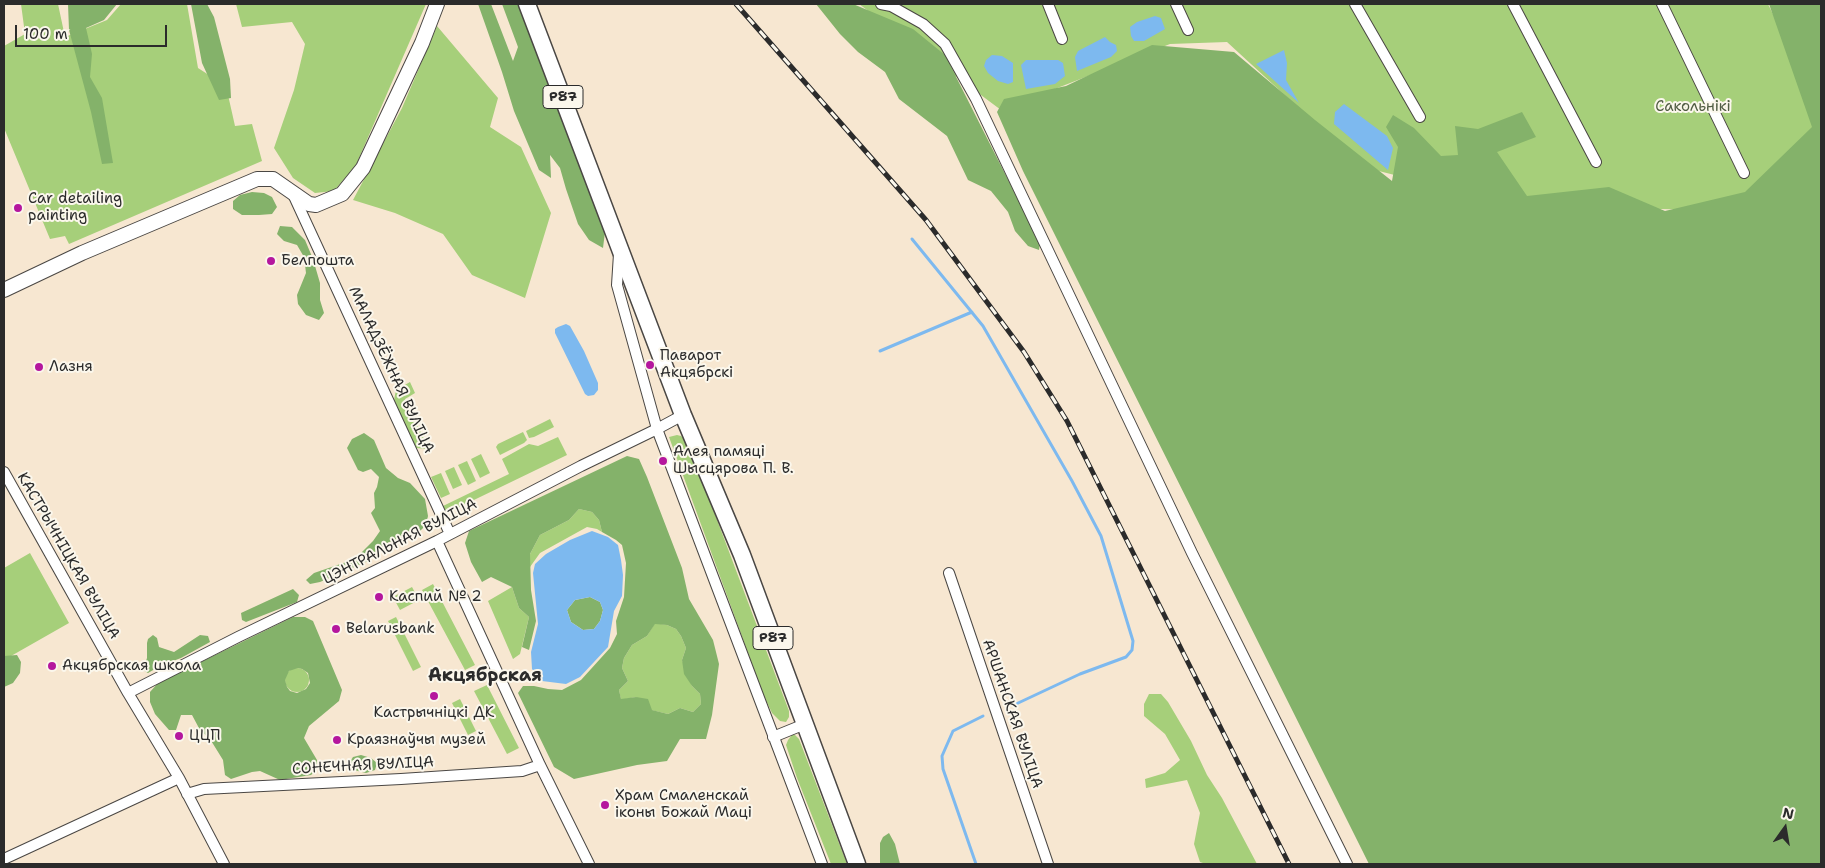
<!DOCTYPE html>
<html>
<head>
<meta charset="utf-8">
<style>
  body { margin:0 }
  #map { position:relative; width:1825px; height:868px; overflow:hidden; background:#f7e7d1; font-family:"Shantell Sans",sans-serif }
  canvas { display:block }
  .frame { position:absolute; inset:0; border:5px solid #2b2b2b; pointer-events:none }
  .north { position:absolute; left:1760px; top:803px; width:50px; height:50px; -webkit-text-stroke:4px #fbf7ec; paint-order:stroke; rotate:13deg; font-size:14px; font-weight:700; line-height:20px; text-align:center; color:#2b2b2b }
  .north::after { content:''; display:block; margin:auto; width:18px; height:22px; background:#2b2b2b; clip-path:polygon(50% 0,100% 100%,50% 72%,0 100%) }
  .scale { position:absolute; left:15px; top:25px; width:152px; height:22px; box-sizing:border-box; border:2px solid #2b2b2b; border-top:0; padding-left:6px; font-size:15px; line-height:18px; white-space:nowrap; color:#2b2b2b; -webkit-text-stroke:4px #fbf7ec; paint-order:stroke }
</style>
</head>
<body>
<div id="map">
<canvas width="1825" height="868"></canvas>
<div class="frame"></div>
<div class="north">N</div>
<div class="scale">100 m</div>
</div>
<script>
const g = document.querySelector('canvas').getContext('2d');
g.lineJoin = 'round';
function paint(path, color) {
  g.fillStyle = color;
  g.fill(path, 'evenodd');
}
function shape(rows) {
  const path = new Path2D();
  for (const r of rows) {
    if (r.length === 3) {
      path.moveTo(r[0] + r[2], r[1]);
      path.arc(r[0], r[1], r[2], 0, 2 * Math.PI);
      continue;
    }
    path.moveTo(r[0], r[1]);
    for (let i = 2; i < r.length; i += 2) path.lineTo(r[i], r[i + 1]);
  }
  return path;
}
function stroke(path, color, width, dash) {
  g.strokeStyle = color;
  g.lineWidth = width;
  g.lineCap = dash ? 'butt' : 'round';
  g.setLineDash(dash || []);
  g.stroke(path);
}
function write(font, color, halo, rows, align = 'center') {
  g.font = font + ' "Shantell Sans",sans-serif';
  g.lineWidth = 4;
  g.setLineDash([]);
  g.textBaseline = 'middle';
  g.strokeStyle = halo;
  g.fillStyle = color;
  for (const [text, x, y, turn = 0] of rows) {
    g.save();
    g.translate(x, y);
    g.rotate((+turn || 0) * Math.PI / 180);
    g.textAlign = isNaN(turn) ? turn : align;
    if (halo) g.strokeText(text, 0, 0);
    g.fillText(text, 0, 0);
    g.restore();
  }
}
paint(shape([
  [21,4,58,4,65,37,107,20,121,4,187,4,198,68,226,86,235,126,252,124,262,161,69,244,65,236,50,239,4,128,4,46,25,34],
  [236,4,426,4,356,165,334,191,315,193,293,178,274,148,294,90,305,44,292,22,242,27],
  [859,4,1768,4,1821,113,1821,126,1735,211,1513,205,1363,167,1227,42,1170,44,1001,110],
  [437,26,498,98,490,127,521,147,551,213,525,298,472,275,443,234,395,213,353,200,402,108],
  [410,382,415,393,405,399,429,449,416,448,394,400,396,390],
  [550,419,554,427,534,437,529,438,526,431],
  [523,432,527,440,524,443,500,455,496,447,498,444],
  [677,435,681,436,685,440,690,448,789,711,789,717,786,722,780,721,772,713,763,694,669,437],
  [558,437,567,455,447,513,443,506,509,474,502,459,529,444,538,446],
  [481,454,490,473,480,478,471,459],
  [467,461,476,481,468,485,458,465],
  [454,467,462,485,453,489,445,471],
  [441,473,450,494,441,498,431,477],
  [579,509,592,512,599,520,602,532,597,529,587,527,540,553,530,567,530,554,540,535,569,520],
  [30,553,69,623,4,660,4,568],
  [433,584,475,665,465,670,422,590],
  [412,587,419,600,400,610,393,597],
  [512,587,519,608,529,617,520,654,513,659,488,601],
  [396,617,421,667,413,671,388,621],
  [655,623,667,625,676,629,681,636,686,648,682,660,692,686,700,694,701,704,693,712,680,708,668,714,651,710,636,697,621,700,619,690,628,681,622,668,624,658,632,645,647,636],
  [297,680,12],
  [487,685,519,748,507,754,474,691],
  [1149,694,1161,694,1168,702,1191,741,1207,775,1222,798,1257,864,1206,864,1200,862,1194,844,1200,813,1187,780,1146,788,1145,779,1165,773,1180,760,1165,734,1144,716,1144,704],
  [460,699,476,731,468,735,452,703],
  [792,735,795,735,799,739,847,864,831,864,797,778,786,745,788,740]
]), '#a6cf7a');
paint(shape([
  [68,4,117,4,104,20,86,28,92,54,90,77,102,98,113,163,102,164,91,112,69,30],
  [191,4,207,4,214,17,230,79,231,98,219,100,202,63],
  [478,4,491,4,513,61,518,47,502,4,523,4,605,232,603,248,589,240,578,224,566,189,560,168,550,155,551,178,539,170,514,111,502,72],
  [816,4,853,4,913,29,945,55,1040,243,1039,250,1028,246,1015,231,1008,212,991,191,968,180,947,136,899,99,885,72,858,52,840,34],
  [1769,4,1821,4,1821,864,1369,864,1023,171,997,112,1004,99,1066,86,1152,45,1234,52,1315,120,1392,181,1398,147,1386,127,1393,115,1414,128,1441,156,1458,155,1455,126,1478,129,1522,112,1536,137,1497,152,1527,196,1609,187,1665,211,1745,192,1812,127],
  [252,192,264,193,272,197,277,207,272,214,259,215,242,215,233,209,233,201,240,195],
  [280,226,292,227,305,240,313,259,320,283,320,300,324,313,319,320,306,315,298,304,297,295,306,273,304,257,297,245,284,241,277,234],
  [364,433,374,440,386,468,398,478,410,483,425,499,428,516,426,525,416,535,404,541,389,542,368,561,320,582,310,584,306,580,314,573,355,559,373,541,380,531,371,513,375,508,374,493,377,487,379,477,371,469,363,472,358,470,347,448,352,439],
  [627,456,639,459,647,477,682,568,689,599,713,640,719,664,712,715,706,739,680,739,667,761,637,765,574,779,554,767,518,693,523,686,534,686,548,689,562,690,581,680,610,648,617,634,616,621,624,597,626,563,622,545,616,540,602,532,599,520,592,512,579,509,569,520,540,535,530,554,531,590,536,621,529,650,522,647,529,617,519,608,512,587,491,577,482,582,471,562,465,543,469,531],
  [655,624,667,625,676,629,681,636,686,648,682,660,684,674,692,686,700,694,701,704,693,712,680,708,668,714,652,710,648,699,636,697,621,699,619,690,628,681,622,668,624,658,632,645,647,636],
  [293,589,299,595,297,602,246,622,242,620,241,613],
  [590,597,600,602,603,610,600,621,594,629,583,630,571,622,567,610,575,600],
  [293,617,305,617,313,621,342,690,339,701,309,726,304,738,317,760,317,769,311,775,280,780,260,771,252,772,231,779,225,775,223,760,210,739,200,730,192,715,181,715,176,730,169,730,155,714,150,702,150,692,158,683],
  [298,668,302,669,308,673,310,683,306,689,297,693,290,691,287,687,285,680,289,671],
  [153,635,157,638,159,647,174,652,200,635,208,636,210,642,181,658,160,666,148,673,143,670,147,658,147,643,148,639],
  [17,655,21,662,20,673,13,683,4,687,4,656],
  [361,755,371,758,377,763,375,770,366,773,354,770,348,765,353,757],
  [889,833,895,844,900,864,880,864,880,843,883,837]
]), '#84b26a');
paint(shape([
  [1155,16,1161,18,1165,29,1144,41,1134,41,1131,36,1130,27,1137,22],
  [1105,37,1110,42,1116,45,1117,51,1111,57,1077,71,1075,57,1078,51],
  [1284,50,1287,63,1286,80,1299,103,1256,64],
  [992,55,1002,56,1013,63,1013,82,1008,84,998,81,988,73,984,66,986,60],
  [1026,60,1058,60,1063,63,1065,76,1055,84,1026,89,1021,65],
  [1344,104,1387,136,1393,148,1388,170,1334,124,1335,112],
  [566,324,570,326,584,351,598,383,598,390,594,395,588,396,585,394,555,333,555,329,558,327],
  [592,531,608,537,618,545,621,560,623,575,622,596,614,611,608,647,580,677,566,684,542,681,532,669,531,652,538,624,533,573,535,564,546,554,570,540],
  [590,597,600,602,603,610,600,621,594,629,583,630,571,622,567,610,575,600]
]), '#7db9ef');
stroke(shape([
  [912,239,983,326,1072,481,1101,536,1133,641,1132,650,1126,657,1080,674,1016,704],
  [880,351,972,312],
  [976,864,943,769,942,756,953,731,983,716]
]), '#7db9ef', 3);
const street = shape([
  [881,4,891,6,923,24,945,44,976,99,1192,553,1347,864],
  [1048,4,1062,39],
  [1176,4,1188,30],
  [1355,4,1420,117],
  [1513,4,1596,162],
  [1662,4,1744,173],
  [292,192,450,534],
  [619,254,617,285,657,429,822,864],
  [4,472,128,693,179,778,224,864],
  [437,541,540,765,589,864],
  [949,573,1048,864],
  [128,693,238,637,437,541,581,466,657,429,683,415],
  [773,737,805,724],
  [187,794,204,789,401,779,522,771,540,765],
  [4,859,179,778]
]);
const secondary = shape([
  [4,290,82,253,257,179,273,179,309,204,316,205,342,194,363,168,422,43,437,4]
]);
const primary = shape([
  [527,4,683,415,742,555,857,864]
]);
stroke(street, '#4a4744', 12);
stroke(secondary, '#4a4744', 16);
stroke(primary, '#4a4744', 19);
stroke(street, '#fff', 10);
stroke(secondary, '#fff', 14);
stroke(primary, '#fff', 16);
const rail = shape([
  [736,4,926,220,1024,352,1067,421,1289,864]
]);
stroke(rail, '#2b2b2b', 5);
stroke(rail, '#fbf7ec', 3, [9]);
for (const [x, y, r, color] of [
  [18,208,5,"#b5179e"],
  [271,261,5,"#b5179e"],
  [650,365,5,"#b5179e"],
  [39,367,5,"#b5179e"],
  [663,461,5,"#b5179e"],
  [379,597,5,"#b5179e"],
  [336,629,5,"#b5179e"],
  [52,666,5,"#b5179e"],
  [434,696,5,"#b5179e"],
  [179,736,5,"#b5179e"],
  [337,740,5,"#b5179e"],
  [605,805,5,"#b5179e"]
]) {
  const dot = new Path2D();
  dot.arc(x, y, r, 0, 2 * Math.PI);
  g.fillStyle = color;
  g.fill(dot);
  stroke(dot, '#fbf7ec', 2);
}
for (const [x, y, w] of [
  [563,97,40],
  [773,638,40]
]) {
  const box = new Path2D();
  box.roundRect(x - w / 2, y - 11.5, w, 23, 4);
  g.fillStyle = '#fbf7ec';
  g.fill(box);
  stroke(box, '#2b2b2b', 1);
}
write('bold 14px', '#2b2b2b', null, [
  ["Р87",563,97],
  ["Р87",773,638]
]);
write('15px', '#505c43', '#fbf7ec', [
  ["Сакольнікі",1693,107]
]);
write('15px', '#2b2b2b', '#fbf7ec', [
  ["Car detailing",28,199],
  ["painting",28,216],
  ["Белпошта",281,261],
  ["Паварот",660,356],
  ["Акцябрскі",660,373],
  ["Лазня",49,367],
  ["Алея памяці",673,452],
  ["Шысцярова П. В.",673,469],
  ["Каспий № 2",389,597],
  ["Belarusbank",346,629],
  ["Акцябрская школа",62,666],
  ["Кастрычніцкі ДК",434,713,"center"],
  ["ЦЦП",189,736],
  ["Краязнаўчы музей",347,740],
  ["Храм Смаленскай",615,796],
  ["іконы Божай Маці",615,813]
], 'left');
write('15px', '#2b2b2b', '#fbf7ec', [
  ["МАЛАДЗЁЖНАЯ ВУЛІЦА",391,370,65],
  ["ЦЭНТРАЛЬНАЯ ВУЛІЦА",400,542,-27],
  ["КАСТРЫЧНІЦКАЯ ВУЛІЦА",68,556,60],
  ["АРШАНСКАЯ ВУЛІЦА",1012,714,71],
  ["СОНЕЧНАЯ ВУЛІЦА",363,766,-3]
]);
write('bold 18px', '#2b2b2b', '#fbf7ec', [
  ["Акцябрская",485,676]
]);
</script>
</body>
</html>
